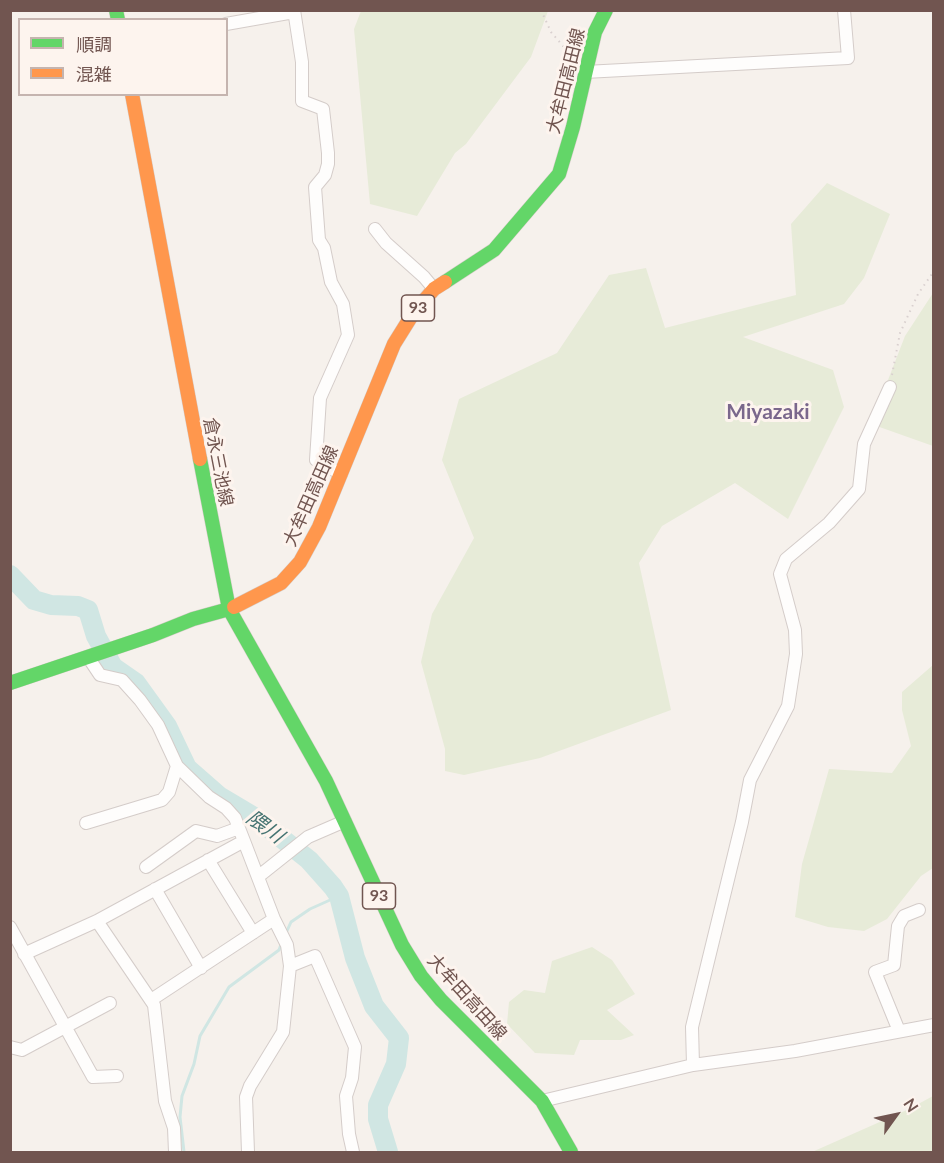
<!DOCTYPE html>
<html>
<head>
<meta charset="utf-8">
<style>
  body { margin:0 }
  #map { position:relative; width:944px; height:1163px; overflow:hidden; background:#f6f1ec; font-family:Lato,"Noto Sans JP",sans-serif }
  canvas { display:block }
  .frame { position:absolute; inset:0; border:12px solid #715550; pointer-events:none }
  .legend { position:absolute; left:18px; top:18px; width:210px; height:78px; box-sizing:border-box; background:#fdf4ee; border:2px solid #c5b4af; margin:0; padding:8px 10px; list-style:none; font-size:18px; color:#715550 }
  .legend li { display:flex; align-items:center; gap:12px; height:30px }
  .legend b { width:30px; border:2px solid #c5b4af }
  .north { position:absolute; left:866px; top:1085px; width:60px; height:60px; -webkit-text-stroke:4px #fdf4ee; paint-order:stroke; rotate:57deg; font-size:16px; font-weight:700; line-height:24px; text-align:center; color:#715550 }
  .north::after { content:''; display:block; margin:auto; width:21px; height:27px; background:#715550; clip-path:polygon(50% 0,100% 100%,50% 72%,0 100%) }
</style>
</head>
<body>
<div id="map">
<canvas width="944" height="1163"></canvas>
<div class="frame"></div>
<ul class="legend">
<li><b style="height:8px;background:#63d668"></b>順調</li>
<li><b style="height:8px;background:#ff974d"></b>混雑</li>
</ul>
<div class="north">N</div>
</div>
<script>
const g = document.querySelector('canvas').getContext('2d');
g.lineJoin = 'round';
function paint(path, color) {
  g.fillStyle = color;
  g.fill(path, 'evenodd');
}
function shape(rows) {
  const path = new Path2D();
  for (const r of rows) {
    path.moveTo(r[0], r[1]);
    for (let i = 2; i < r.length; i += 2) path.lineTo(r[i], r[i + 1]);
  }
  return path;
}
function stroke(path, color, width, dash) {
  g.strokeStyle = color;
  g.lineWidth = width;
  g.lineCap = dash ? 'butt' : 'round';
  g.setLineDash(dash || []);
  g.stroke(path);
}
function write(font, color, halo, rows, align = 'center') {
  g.font = font + ' Lato,"Noto Sans JP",sans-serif';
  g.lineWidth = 6;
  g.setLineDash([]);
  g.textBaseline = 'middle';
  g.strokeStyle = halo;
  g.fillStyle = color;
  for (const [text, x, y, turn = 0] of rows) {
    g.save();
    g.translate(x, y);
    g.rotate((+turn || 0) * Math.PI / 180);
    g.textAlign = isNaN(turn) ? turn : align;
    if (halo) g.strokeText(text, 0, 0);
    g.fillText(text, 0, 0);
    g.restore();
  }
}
paint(shape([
  [361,11,548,11,531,57,466,144,455,153,417,216,370,204,354,29],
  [827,183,890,214,864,278,844,304,743,337,833,370,844,407,788,519,735,483,662,526,639,563,671,710,540,758,464,775,445,771,445,749,421,662,432,614,474,538,442,460,459,399,557,353,609,275,646,268,665,328,796,295,791,224],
  [933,293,933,446,871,424,905,336],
  [933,665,933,868,921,876,887,919,864,931,828,927,795,917,802,864,829,769,892,773,911,746,902,710,902,692],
  [592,947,612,960,635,994,607,1010,634,1035,621,1040,580,1040,574,1055,535,1053,507,1024,509,1002,524,990,545,993,552,961],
  [933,1096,933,1152,812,1152,909,1109]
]), '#e7ebd8');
stroke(shape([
  [286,933,291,922,310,909,339,896],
  [184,1152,180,1117,182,1096,194,1064,200,1036,229,987,279,950,282,942]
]), '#d0e6e3', 3);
stroke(shape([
  [10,575,34,600,51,605,78,606,88,610,96,636,113,667,136,683,167,726,187,768,219,796,256,818,309,860,333,887,339,896,355,958,374,1006,399,1038,396,1064,378,1105,378,1119,388,1152]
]), '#d0e6e3', 20);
const street = shape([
  [294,10,302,62,302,101,323,109,328,153,328,164,325,175,315,187,319,240,324,248,331,282,343,304,348,335,320,398,316,460,341,474],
  [226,24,294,12],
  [585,72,848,58,844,10],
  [375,229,386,243,424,277,434,289],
  [88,657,100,675,122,680,140,700,158,725,177,766,209,797,226,808,235,818,244,841],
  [86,823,162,800,169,792,177,766],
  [208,860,253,933],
  [146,867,196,831,217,836,239,828],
  [259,876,308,837,345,821],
  [155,889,201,968],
  [97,921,154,1005,165,1101,174,1128,175,1152],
  [10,927,93,1077,117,1076],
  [24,954,97,921,244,841,274,919,151,1000],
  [290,966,315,956,355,1047,352,1078,346,1096,349,1134,353,1152],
  [899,1031,875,972,894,965,898,926,904,916,919,910],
  [10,1047,22,1050,110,1003],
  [693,1065,692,1027,742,822,750,780,788,706,796,654,795,630,780,574,786,559,829,523,859,489,864,444,890,387],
  [542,1101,693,1065,795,1051,934,1025],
  [248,1152,246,1097,250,1086,283,1032,290,966,287,945,274,919]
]);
const fast = shape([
  [116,10,118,20],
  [445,282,494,250,559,174,573,127,595,32,606,10],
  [234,607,229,609,326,781,402,945,421,976,441,1000,542,1101,571,1152],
  [10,683,153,635,193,619,229,609,200,459]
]);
const slow = shape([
  [132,94,200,459],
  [234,607,281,583,300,562,319,527,394,344,414,312,434,289,445,282]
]);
stroke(street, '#d4ccc9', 14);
stroke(fast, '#d5ccc8', 15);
stroke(slow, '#d5ccc8', 15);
stroke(shape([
  [541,10,551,32,563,46,576,49],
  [892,375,900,333,918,294,934,271]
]), '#d9d0cf', 2, [1.5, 4.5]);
stroke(street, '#fefdfc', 12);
stroke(fast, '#63d668', 14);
stroke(slow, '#ff974d', 14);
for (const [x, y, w] of [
  [418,308,33],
  [379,896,33]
]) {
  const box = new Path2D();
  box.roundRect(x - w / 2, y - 13, w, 26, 4.5);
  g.fillStyle = '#fdf4ee';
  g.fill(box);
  stroke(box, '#715550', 1.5);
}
write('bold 16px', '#715550', null, [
  ["93",418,308],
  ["93",379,896]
]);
write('18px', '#715550', '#fdf4ee', [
  ["大牟田高田線",566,81,-76],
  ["倉永三池線",218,462,79],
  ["大牟田高田線",311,496,-66],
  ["大牟田高田線",467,997,48]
]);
write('italic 20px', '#467472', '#fdf4ee', [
  ["隈川",265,827,36]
]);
write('bold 21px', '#7a678c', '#fdf4ee', [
  ["Miyazaki",768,412]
]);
</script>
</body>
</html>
